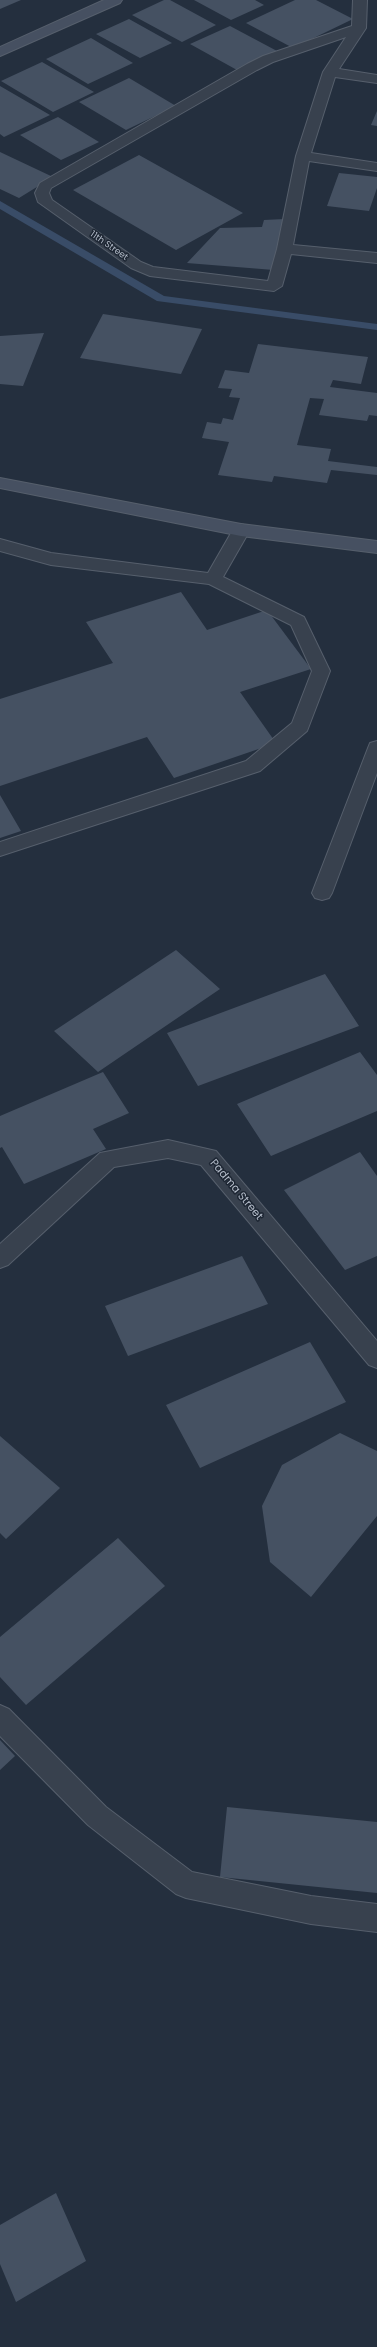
<!DOCTYPE html>
<html>
<head>
<meta charset="utf-8">
<style>
  body { margin:0 }
  canvas { display:block; background:#242f3e }
</style>
</head>
<body>
<canvas width="377" height="2347"></canvas>
<script>
const g = document.querySelector('canvas').getContext('2d');
g.lineJoin = 'round';
function shape(rows) {
  const path = new Path2D();
  for (const r of rows) {
    path.moveTo(r[0], r[1]);
    for (let i = 2; i < r.length; i += 2) path.lineTo(r[i], r[i + 1]);
  }
  return path;
}
function paint(path, color) {
  g.fillStyle = color;
  g.fill(path, 'evenodd');
}
function stroke(path, color, width, dash) {
  g.strokeStyle = color;
  g.lineWidth = width;
  g.lineCap = dash ? 'butt' : 'round';
  g.setLineDash(dash || []);
  g.stroke(path);
}
function write(font, color, halo, rows, align = 'center') {
  g.font = font + ' Poppins,sans-serif';
  g.lineWidth = 3;
  g.setLineDash([]);
  g.textBaseline = 'middle';
  g.strokeStyle = halo;
  g.fillStyle = color;
  for (const [text, x, y, turn = 0] of rows) {
    g.save();
    g.translate(x, y);
    g.rotate((+turn || 0) * Math.PI / 180);
    g.textAlign = isNaN(turn) ? turn : align;
    if (halo) g.strokeText(text, 0, 0);
    g.fillText(text, 0, 0);
    g.restore();
  }
}
paint(shape([
  [0,201,164,296,377,324,377,330,157,301,0,209,0,201]
]), '#394c67');
paint(shape([
  [0,0,21,0,0,9],
  [164,0,170,0,216,25,182,42,132,15],
  [194,0,255,0,264,5,231,20],
  [295,0,316,0,353,19,293,48,246,23],
  [129,19,172,43,140,58,96,34],
  [230,26,277,51,237,70,190,44],
  [91,38,133,63,88,84,46,59],
  [42,62,94,92,53,112,1,81],
  [129,78,176,106,126,130,79,102],
  [0,86,50,115,4,137,0,134],
  [377,111,377,126,371,125],
  [58,117,99,142,61,160,20,135],
  [0,152,53,177,19,198,0,189],
  [139,155,243,213,176,250,73,190],
  [339,173,377,177,377,188,369,211,327,206],
  [285,219,274,270,187,263,220,228,262,227,264,220],
  [103,314,202,329,181,374,80,358],
  [44,333,23,386,0,384,0,336],
  [258,344,368,357,361,384,333,380,330,387,377,393,377,416,369,415,367,421,319,415,324,399,310,398,297,445,331,449,328,461,377,467,377,475,331,470,327,483,274,476,272,482,218,475,229,442,202,438,207,422,221,424,223,418,233,420,240,398,229,397,232,389,218,388,225,370,249,373],
  [181,592,207,630,267,610,311,669,240,692,276,743,174,778,147,737,0,786,0,699,113,663,86,622],
  [0,795,21,831,0,838],
  [176,950,220,989,98,1072,54,1031],
  [325,974,359,1026,198,1086,167,1033],
  [360,1052,377,1075,377,1111,271,1156,237,1104],
  [103,1072,129,1113,93,1129,106,1149,24,1184,2,1147,0,1148,0,1116],
  [360,1152,377,1176,377,1256,345,1270,284,1190],
  [242,1256,268,1304,128,1356,105,1306],
  [310,1342,346,1402,200,1468,166,1405],
  [340,1433,377,1451,377,1516,311,1597,270,1562,262,1506,282,1465],
  [0,1436,60,1488,6,1539,0,1533],
  [118,1538,165,1586,26,1705,0,1677,0,1637],
  [0,1740,15,1756,0,1770],
  [227,1807,377,1822,377,1893,220,1877],
  [56,2193,86,2261,16,2302,0,2264,0,2225]
]), '#455162');
const street = shape([
  [353,0,367,0,366,28,339,69,377,75,377,83,335,77,311,153,377,163,377,171,309,161,293,245,377,253,377,263,291,254,282,286,274,291,150,276,131,268,38,202,35,193,40,183,247,64,263,56,352,26,353,0],
  [346,37,323,72,296,156,277,249,268,281,153,267,141,262,52,200,49,193,51,188,257,70,273,62,346,37],
  [241,524,247,526,250,530,223,577,304,617,330,671,307,731,260,771,0,856,0,842,246,761,292,723,312,671,291,625,209,584,51,565,0,551,0,539,51,553,208,573,235,526,241,524],
  [377,741,377,773,332,893,329,898,322,900,315,898,312,893,368,748,370,743,377,741],
  [168,1140,216,1151,377,1341,377,1368,369,1365,201,1165,168,1158,114,1167,8,1265,0,1268,0,1244,100,1153,168,1140],
  [0,1705,9,1709,106,1807,192,1872,311,1896,377,1904,377,1932,311,1924,186,1898,176,1894,88,1825,0,1736,0,1705]
]);
const secondary = shape([
  [104,0,122,0,120,3,0,56,0,47,104,0],
  [0,478,241,524,377,541,377,553,241,536,0,488,0,478]
]);
stroke(street, '#565f6c', 2);
stroke(secondary, '#565f6c', 2);
paint(street, '#38414e');
paint(secondary, '#465061');
write('9px', '#b4bcc9', '#1d2633', [
  ["11th Street",109,246,35]
]);
write('11px', '#b4bcc9', '#1d2633', [
  ["Padma Street",236,1190,50]
]);
</script>
</body>
</html>
